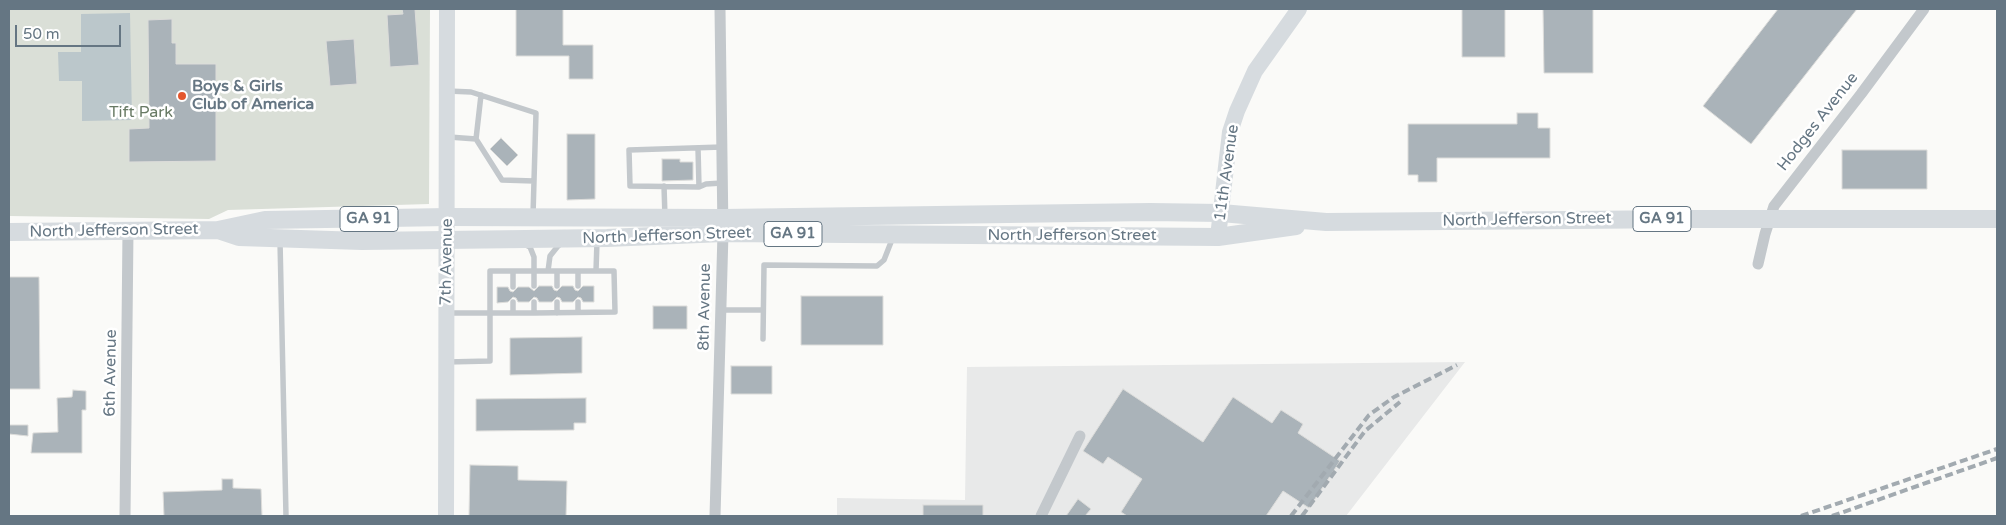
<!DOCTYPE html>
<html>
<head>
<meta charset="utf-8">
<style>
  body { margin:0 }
  #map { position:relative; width:2006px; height:525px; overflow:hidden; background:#fafaf8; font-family:"Varela Round",sans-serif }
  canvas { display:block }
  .frame { position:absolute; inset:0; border:10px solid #657683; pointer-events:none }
  .scale { position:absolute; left:15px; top:25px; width:106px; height:22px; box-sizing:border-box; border:2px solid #657683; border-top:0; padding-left:6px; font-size:15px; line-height:18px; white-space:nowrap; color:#657683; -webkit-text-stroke:4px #fff; paint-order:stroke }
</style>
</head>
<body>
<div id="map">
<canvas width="2006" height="525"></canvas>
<div class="frame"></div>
<div class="scale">50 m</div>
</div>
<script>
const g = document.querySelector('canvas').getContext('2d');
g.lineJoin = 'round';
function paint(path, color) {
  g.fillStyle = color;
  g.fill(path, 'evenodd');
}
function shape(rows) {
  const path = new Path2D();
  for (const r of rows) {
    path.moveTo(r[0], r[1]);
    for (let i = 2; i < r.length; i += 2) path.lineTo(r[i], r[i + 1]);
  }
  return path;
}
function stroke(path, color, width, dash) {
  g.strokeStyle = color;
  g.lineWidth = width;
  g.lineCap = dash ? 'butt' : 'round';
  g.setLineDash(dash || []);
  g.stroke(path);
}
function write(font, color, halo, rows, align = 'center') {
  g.font = font + ' "Varela Round",sans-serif';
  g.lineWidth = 5;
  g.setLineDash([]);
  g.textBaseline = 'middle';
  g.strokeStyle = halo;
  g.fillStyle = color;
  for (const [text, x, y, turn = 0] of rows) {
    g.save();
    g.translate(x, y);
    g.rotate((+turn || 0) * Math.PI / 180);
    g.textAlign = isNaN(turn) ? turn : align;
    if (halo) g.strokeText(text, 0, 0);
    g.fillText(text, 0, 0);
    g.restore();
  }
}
paint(shape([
  [1465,362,1346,516,837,516,837,498,965,500,967,367]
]), '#e8e9e9');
paint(shape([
  [9,9,430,9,429,204,228,210,209,219,9,216]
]), '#dadfd7');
paint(shape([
  [130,13,132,120,82,121,82,81,59,81,58,52,81,52,81,14]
]), '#bbc7cb');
const building = shape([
  [402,9,415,9,419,65,390,67,387,15,403,14,402,9],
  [516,9,563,9,563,45,593,45,593,79,569,79,569,56,516,56,516,9],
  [1462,9,1505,9,1505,57,1462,57,1462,9],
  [1543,9,1593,9,1593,73,1544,73,1543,9],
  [1778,9,1857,9,1751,144,1703,106,1778,9],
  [172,19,172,43,176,43,176,64,216,64,216,161,129,162,129,129,149,128,148,20,172,19],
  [354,39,357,84,330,86,326,41,354,39],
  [1517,113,1538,113,1538,128,1550,128,1550,158,1437,158,1437,182,1418,182,1418,175,1408,175,1408,124,1517,124,1517,113],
  [567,134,595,134,595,199,567,200,567,134],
  [501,138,518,155,507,166,490,149,501,138],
  [1842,150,1927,150,1927,189,1842,189,1842,150],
  [662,159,680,159,680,162,693,162,693,180,662,181,662,159],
  [9,277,39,277,40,389,9,389,9,277],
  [539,286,552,286,554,290,557,291,562,286,573,286,575,290,578,291,583,286,594,286,594,302,583,302,581,298,578,297,573,302,562,302,560,298,557,297,552,302,539,302,537,298,534,297,529,302,518,302,516,298,513,297,508,302,497,303,497,287,508,287,510,291,513,292,518,287,529,287,534,291,539,286],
  [801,296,883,296,883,345,801,345,801,296],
  [653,306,687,306,687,329,653,329,653,306],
  [582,337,582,373,510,375,510,338,582,337],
  [731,366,772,366,772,394,731,394,731,366],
  [1123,389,1203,442,1233,397,1272,423,1281,410,1303,424,1298,433,1340,461,1309,508,1283,491,1266,516,1127,516,1121,512,1142,479,1108,457,1103,464,1083,451,1123,389],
  [73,390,86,391,86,410,82,410,82,453,31,453,33,433,58,432,57,398,72,397,73,390],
  [586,398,586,423,574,423,574,430,476,431,476,399,586,398],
  [9,425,28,425,28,436,9,434,9,425],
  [470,465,518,466,518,480,567,481,566,516,469,516,470,465],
  [222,479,233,479,233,488,261,489,262,516,164,516,163,492,222,490,222,479],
  [1078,499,1091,509,1085,516,1066,516,1078,499],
  [923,505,983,505,983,516,923,516,923,505]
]);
paint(building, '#aab3b9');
stroke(building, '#dcdcda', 1);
stroke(shape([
  [448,91,471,92,536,113,533,215],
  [449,137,476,139,502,180,534,181],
  [476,139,481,95],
  [722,147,629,150,630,186,699,187,706,184,722,183],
  [698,148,699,187],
  [664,186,665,217],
  [280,241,286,516],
  [524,244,530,247,534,257,534,286],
  [513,271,513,287],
  [548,271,550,256,558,246,562,243],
  [557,271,557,286],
  [578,271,578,286],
  [596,271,597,241],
  [513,302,513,313],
  [534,302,534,313],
  [557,302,557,313],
  [578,302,578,312],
  [721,310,763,310],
  [763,339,764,265,877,266,884,260,893,237],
  [447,362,490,361,490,271,614,271,615,312,534,313,449,313]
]), '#c3c8cc', 5.5);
stroke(shape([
  [1758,264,1765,234,1774,206,1861,94,1924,9],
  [125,516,128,231],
  [715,516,723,233,720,9],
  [1041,516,1080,436]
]), '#c3c8cc', 11);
stroke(shape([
  [1218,237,1230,132,1237,111,1255,71,1299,9],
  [446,516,447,9]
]), '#d6dbdf', 16);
stroke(shape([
  [218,230,239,237,362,241,607,238,723,233,1218,237,1296,226],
  [9,232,218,230,265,220,448,217,723,218,1150,212,1221,213,1326,222,1692,219,1997,219]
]), '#d6dbdf', 18);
stroke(shape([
  [1291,516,1369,415,1394,397,1457,365],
  [1302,516,1365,431,1400,402],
  [1801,516,1997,449],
  [1832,516,1997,458]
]), '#a2aab0', 4, [8, 4]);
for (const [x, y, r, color] of [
  [182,96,5,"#e4572e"]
]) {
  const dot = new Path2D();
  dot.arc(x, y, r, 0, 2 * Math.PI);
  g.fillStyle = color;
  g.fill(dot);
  stroke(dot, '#fff', 2);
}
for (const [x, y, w] of [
  [369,219,58],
  [1662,219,58],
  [793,234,58]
]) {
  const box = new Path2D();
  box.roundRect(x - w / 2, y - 12.5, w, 25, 4);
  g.fillStyle = '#fff';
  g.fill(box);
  stroke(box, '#657683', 1);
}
write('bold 15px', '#657683', null, [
  ["GA 91",369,219],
  ["GA 91",1662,219],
  ["GA 91",793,234]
]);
write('bold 16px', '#657683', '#fff', [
  ["Boys & Girls",192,87],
  ["Club of America",192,105]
], 'left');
write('16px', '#687a64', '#fff', [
  ["Tift Park",141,113]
]);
write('16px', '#657683', '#fff', [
  ["Hodges Avenue",1818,122,-52],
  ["11th Avenue",1227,173,-82],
  ["North Jefferson Street",1527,220,-1],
  ["North Jefferson Street",114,231,-1],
  ["North Jefferson Street",667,236,-2],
  ["North Jefferson Street",1072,236],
  ["7th Avenue",447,262,-89],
  ["8th Avenue",705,307,-89],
  ["6th Avenue",111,373,-89]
]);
</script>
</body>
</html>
